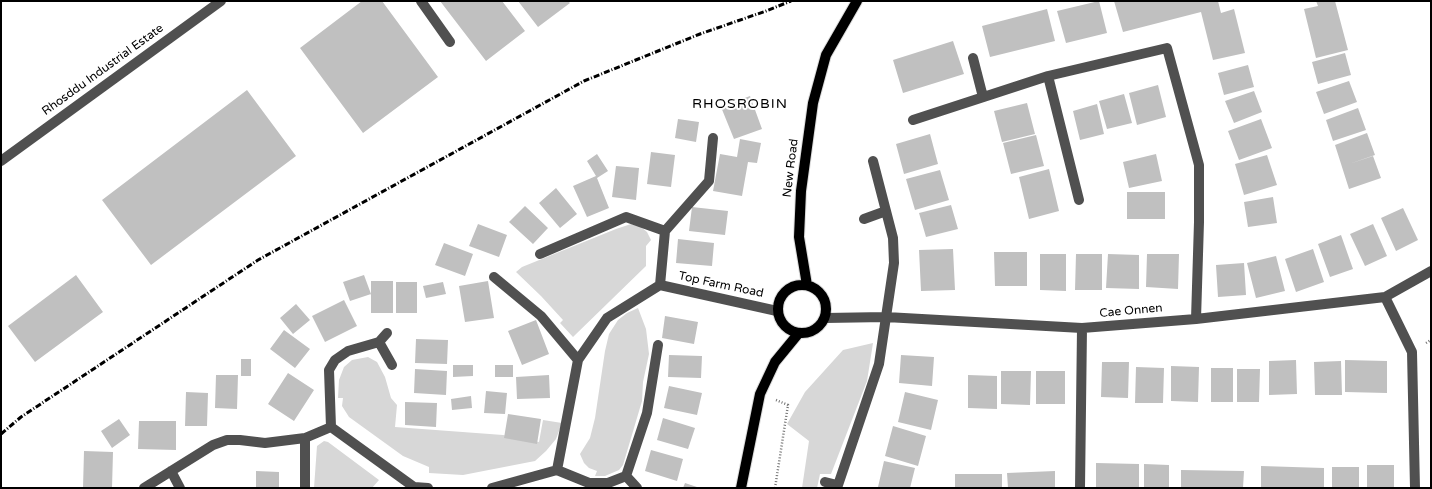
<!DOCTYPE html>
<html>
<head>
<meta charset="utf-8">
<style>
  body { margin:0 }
  #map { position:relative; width:1432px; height:489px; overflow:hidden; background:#fff; font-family:"Varela Round",sans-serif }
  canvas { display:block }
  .frame { position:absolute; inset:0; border:2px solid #000; pointer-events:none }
</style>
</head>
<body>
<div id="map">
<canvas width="1432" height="489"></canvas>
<div class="frame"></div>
</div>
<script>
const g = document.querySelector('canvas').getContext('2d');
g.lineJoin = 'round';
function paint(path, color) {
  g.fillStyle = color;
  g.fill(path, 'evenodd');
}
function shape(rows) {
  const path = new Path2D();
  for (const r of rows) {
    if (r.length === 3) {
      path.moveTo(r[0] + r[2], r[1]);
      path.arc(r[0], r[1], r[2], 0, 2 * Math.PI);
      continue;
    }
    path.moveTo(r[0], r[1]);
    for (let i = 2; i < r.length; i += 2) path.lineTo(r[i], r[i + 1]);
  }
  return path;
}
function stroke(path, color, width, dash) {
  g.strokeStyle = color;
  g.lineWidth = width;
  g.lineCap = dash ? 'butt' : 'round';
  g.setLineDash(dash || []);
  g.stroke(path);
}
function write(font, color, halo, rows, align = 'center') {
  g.font = font + ' "Varela Round",sans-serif';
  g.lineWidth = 4;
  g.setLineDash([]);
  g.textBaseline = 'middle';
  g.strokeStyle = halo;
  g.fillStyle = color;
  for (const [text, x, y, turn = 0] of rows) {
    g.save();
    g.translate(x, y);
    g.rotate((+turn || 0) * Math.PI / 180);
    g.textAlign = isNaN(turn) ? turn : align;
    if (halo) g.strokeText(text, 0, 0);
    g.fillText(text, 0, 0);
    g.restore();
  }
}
paint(shape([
  [631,224,641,227,647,232,651,240,646,246,646,266,573,337,560,323,563,320,541,296,516,272,522,267,616,229],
  [638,308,646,329,649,354,643,382,642,401,623,465,619,470,605,476,595,476,597,471,589,468,584,463,580,454,590,438,595,418,605,351,609,334,618,320,627,313],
  [873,343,867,381,831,474,820,474,817,488,802,488,809,441,787,424,805,392,843,350],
  [368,357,377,362,385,377,391,398,397,405,395,427,503,435,539,442,543,420,562,423,556,439,546,451,535,461,463,475,429,473,429,467,403,456,349,417,342,406,343,398,338,398,339,380,344,367,352,360],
  [324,441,328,442,379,480,372,488,314,488,317,446]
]), '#d7d7d7');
paint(shape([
  [362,1,382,1,438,77,363,133,300,48],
  [440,1,502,1,525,31,486,61],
  [518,1,568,1,570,3,538,27],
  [1099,1,1107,33,1066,43,1057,11],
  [1114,1,1218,1,1221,13,1234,9,1245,53,1213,60,1201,12,1123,32],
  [1316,1,1335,1,1348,50,1316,58,1304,9,1318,6],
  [1047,9,1055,41,990,57,982,26],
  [953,41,964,74,903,93,893,60],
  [1345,53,1351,75,1318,84,1312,62],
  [1248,65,1254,87,1224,95,1218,73],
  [1349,81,1357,102,1324,114,1316,92],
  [1158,85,1166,117,1137,125,1129,93],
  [247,90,296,156,151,265,102,200],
  [1254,91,1262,112,1234,123,1225,101],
  [1124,94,1132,123,1107,129,1099,101],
  [750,96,762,129,734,139,721,107],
  [1027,103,1035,134,1002,142,994,111],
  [1097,104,1104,134,1080,140,1073,111],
  [1358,108,1366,130,1333,141,1326,120],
  [678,119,699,122,696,142,675,138],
  [1261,119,1272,148,1239,160,1228,131],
  [1367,133,1375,155,1349,164,1373,156,1381,178,1349,189,1335,145],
  [930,134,938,164,904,174,896,144],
  [1036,135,1044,166,1011,174,1003,143],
  [740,139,761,143,757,163,748,162,742,196,713,191,720,154,737,157],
  [651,152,675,155,671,187,647,184],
  [597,154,608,171,597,178,609,208,587,217,573,186,596,176,587,161],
  [1156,154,1162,181,1129,188,1123,162],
  [1267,155,1277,185,1244,195,1235,164],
  [616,166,639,168,636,200,612,197],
  [1049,169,1059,211,1029,219,1019,177],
  [940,170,949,200,915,210,906,179],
  [556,188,577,214,560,228,539,203],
  [1127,192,1165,192,1165,219,1127,219],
  [1273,197,1277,223,1248,227,1244,202],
  [951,205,958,229,926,237,919,213],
  [525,206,548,228,533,244,509,222],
  [692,207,728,211,725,235,689,231],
  [1403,208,1418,240,1396,251,1381,218],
  [478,224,507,235,499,257,469,246],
  [1373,224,1387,256,1365,266,1350,234],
  [1341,235,1353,269,1330,277,1318,244],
  [678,239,714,243,712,266,676,263],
  [444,243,473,254,465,276,435,265],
  [953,249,955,290,921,291,919,250],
  [1313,249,1324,282,1296,292,1285,259],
  [994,252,1027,252,1027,286,995,286],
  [1040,254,1066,254,1066,291,1040,290],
  [1076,254,1102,254,1102,290,1075,290],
  [1108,254,1139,255,1139,289,1106,288],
  [1147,254,1179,254,1178,289,1146,287],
  [1276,256,1285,291,1256,298,1247,263],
  [1244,263,1246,295,1218,297,1216,265],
  [76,275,103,312,35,362,8,326],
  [364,275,371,294,350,301,343,282],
  [371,281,393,281,393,313,371,313],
  [488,281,494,318,465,322,459,286],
  [396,282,417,282,417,313,396,313],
  [443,282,446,294,426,298,423,286],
  [344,300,357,326,325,342,312,316],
  [296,304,310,320,293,334,280,318],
  [665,316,698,322,694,344,662,338],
  [536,320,549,354,522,365,508,331],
  [284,330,310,349,295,368,270,349],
  [416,339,448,340,447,364,415,363],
  [669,355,702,356,701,378,668,377],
  [901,355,934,357,932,386,899,383],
  [241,359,251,359,251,376,241,376],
  [1296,360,1297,394,1269,395,1269,361],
  [1345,360,1387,361,1387,393,1345,392],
  [1341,361,1342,395,1315,395,1314,362],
  [1102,362,1129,362,1128,398,1101,397],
  [453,365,473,365,473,376,453,377],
  [495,365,513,365,513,377,495,377],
  [1171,366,1199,367,1198,402,1171,401],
  [1136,367,1164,368,1163,403,1135,403],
  [1211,368,1233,368,1233,402,1211,402],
  [415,369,447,371,446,395,414,393],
  [1237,369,1260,369,1259,402,1237,402],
  [1001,371,1031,371,1030,405,1001,404],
  [1036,371,1065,371,1065,404,1036,404],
  [288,373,314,390,294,421,268,404],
  [216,375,238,375,237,409,215,408],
  [549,375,550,398,517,399,516,377],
  [968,375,997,376,997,409,968,408],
  [669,386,702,393,697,415,664,408],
  [486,391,507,393,505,414,484,413],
  [186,392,208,393,207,426,185,426],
  [905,392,938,400,931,430,898,422],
  [471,396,472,408,452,410,451,399],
  [405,402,437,403,436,427,405,425],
  [508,414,541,419,537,444,504,438],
  [663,418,695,428,688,449,657,440],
  [119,419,130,435,112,448,101,431],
  [139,421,176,421,176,450,138,449],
  [893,426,926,436,918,466,885,456],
  [651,450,683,459,677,481,645,471],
  [84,451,113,452,112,488,83,488],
  [884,461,915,468,910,488,884,488,878,487],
  [1096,463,1139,464,1139,488,1096,488],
  [1144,464,1169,465,1169,488,1144,488],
  [1367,465,1394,465,1394,488,1367,488],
  [1261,466,1324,468,1324,488,1261,488],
  [1332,467,1359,467,1359,488,1332,488],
  [1181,470,1244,471,1243,488,1181,488],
  [256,471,279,472,279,488,256,488],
  [1055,471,1055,488,1008,488,1007,473],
  [955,474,1002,474,1002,488,955,488],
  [685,483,700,488,683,488]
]), '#c0c0c0');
const major = shape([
  [802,309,24],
  [807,285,799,237,801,191,813,103,826,55,857,1],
  [741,488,760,394,775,362,798,334]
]);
stroke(major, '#dbdbdb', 12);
stroke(shape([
  [1426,343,1431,340],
  [775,488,788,405,776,400]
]), '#727272', 2.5, [1, 2]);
stroke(shape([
  [421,1,450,42],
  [973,58,983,97],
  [1048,76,1079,200],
  [913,120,1048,76,1167,48,1199,165,1199,222,1196,319],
  [1,161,221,1],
  [864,219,886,211],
  [540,254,626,217,665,231],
  [494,277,541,316,578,360],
  [660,285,665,231,709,181,713,138],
  [1385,297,1412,352,1415,488],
  [825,318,886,317,1082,328,1196,319,1385,297,1431,271],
  [379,342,387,333],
  [331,427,329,370,335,360,348,351,379,342,392,365],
  [305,438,305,488],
  [557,470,589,483,608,483,626,476,647,413,658,345],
  [171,471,180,488],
  [626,476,637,488],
  [825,482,837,485],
  [144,488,213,445,227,440,240,440,265,443,305,438,331,427,414,487,428,488],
  [492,488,557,470,578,360,607,318,660,285,777,311],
  [837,488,879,364,894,263,893,238,873,161],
  [1080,488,1082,328]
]), '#505050', 10);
stroke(major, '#000', 10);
stroke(shape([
  [1,434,21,417,258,260,584,81,700,34,766,11,791,1]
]), '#000', 3, [6, 2, 1, 2]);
write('12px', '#000', '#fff', [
  ["Rhosddu Industrial Estate",103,70,-36],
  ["New Road",791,168,-83],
  ["Top Farm Road",721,285,12],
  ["Cae Onnen",1131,311,-5]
]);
g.letterSpacing = '1px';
write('14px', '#000', '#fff', [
  ["RHOSROBIN",740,104]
]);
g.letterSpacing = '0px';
</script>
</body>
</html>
